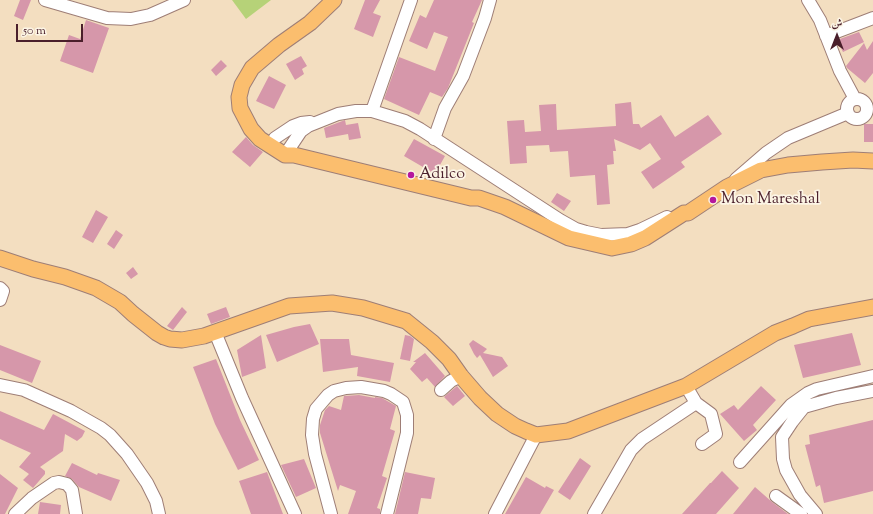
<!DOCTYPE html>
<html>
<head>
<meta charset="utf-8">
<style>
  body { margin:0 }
  #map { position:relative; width:873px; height:514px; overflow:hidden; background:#f3dec0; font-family:"Sorts Mill Goudy",Amiri,serif }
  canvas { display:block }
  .north { position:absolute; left:817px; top:16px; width:40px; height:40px; -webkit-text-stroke:3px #fcf5e5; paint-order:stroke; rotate:0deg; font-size:11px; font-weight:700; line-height:16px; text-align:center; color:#4a1f2b }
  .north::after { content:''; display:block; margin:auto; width:14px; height:18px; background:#4a1f2b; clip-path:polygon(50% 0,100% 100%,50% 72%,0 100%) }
  .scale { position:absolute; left:16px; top:24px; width:67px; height:18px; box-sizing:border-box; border:2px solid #4a1f2b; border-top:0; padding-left:5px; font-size:12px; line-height:14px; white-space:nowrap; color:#4a1f2b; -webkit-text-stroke:3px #fcf5e5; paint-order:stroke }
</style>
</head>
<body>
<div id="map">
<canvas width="873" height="514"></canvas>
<div class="north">ش</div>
<div class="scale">50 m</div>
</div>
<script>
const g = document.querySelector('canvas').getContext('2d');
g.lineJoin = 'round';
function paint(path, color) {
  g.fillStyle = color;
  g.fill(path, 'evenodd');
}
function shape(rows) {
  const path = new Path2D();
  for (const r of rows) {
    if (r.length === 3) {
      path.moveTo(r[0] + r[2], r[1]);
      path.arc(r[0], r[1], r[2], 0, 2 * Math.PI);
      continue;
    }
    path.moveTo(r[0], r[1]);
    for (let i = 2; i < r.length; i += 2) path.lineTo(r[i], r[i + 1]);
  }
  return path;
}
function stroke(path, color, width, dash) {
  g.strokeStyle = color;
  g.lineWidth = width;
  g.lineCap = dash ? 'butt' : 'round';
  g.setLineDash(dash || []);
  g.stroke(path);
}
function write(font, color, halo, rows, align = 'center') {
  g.font = font + ' "Sorts Mill Goudy",serif';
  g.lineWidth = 3.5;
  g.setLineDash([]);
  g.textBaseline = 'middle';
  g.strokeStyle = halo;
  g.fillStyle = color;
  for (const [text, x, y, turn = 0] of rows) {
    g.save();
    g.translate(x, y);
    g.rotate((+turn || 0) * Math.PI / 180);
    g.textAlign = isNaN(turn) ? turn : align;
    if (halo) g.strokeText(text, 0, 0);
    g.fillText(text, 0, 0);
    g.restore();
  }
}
paint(shape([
  [232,0,271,0,246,19]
]), '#b6d278');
paint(shape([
  [20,0,31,0,23,20,14,16],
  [365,0,380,0,373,13,381,16,373,37,354,29],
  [434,0,482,0,472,22,474,23,448,88,442,97,430,92,419,115,384,99,399,57,435,71,448,37,434,32,427,49,409,41,420,15,426,18],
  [86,20,109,28,93,73,60,61,69,35,80,39],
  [859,32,864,42,843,52,837,40],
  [873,41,873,73,865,83,847,68,846,66,864,43,867,50],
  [301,56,307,66,302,69,304,74,295,80,286,64],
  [221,60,227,66,216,76,211,70],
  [269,76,286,85,274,109,256,101],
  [631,102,633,124,639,124,641,128,661,115,675,137,708,115,722,134,681,162,685,167,653,189,641,172,661,159,650,143,640,150,614,139,616,151,613,151,614,164,607,165,610,204,597,205,595,175,570,177,568,151,550,152,549,145,526,146,527,163,510,164,507,121,524,120,525,132,541,131,539,105,556,104,557,130,616,126,615,104],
  [345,120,346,125,358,123,361,138,349,140,348,134,326,138,324,128],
  [864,124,873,124,873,142,864,142],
  [246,137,253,145,263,152,250,167,232,152],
  [414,139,445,156,435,174,404,156],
  [557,193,571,201,564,211,551,202],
  [96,210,108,217,93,243,82,237],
  [116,230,123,235,114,249,107,244],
  [133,267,138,274,131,279,126,273],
  [182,307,187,312,173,330,167,326],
  [226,307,230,317,211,324,207,314],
  [310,324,319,344,277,362,266,335,294,327],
  [852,333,861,365,803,378,794,345],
  [261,335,266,368,242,377,237,350],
  [405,335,410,336,414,339,410,361,400,359],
  [320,339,349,339,351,355,394,363,390,382,357,376,358,367,323,372],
  [473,340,487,349,483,353,502,357,508,366,493,377,480,355,477,358,474,354,469,344],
  [0,345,41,361,32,383,0,370],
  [425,353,445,376,435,387,427,378,422,382,410,369,416,362,413,362],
  [216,359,240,420,259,460,238,470,215,424,193,367],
  [457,386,465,396,453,406,444,397],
  [761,386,776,400,753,425,757,430,744,441,720,414,734,405,738,410],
  [359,395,375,398,375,397,382,398,396,406,390,429,395,431,382,476,387,478,377,508,380,509,380,514,348,514,356,491,340,485,338,491,320,433,320,425,325,410,329,406,341,410,344,396],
  [0,411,44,430,53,414,85,431,82,437,77,441,65,434,63,451,40,467,45,471,45,474,33,488,23,480,29,474,19,467,31,453,0,439],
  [873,420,873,491,824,503,820,485,816,487,805,445,810,444,809,435],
  [580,458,591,466,570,500,558,492],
  [304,459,316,488,296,497,281,465],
  [72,463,97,475,98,473,120,480,111,501,79,487,72,479,65,476],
  [722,471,739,488,716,514,682,514,710,483,711,483],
  [267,472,283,514,251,514,239,481],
  [405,472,435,478,431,499,421,498,418,514,395,514],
  [0,474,18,488,5,514,0,514],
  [526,477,545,488,546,486,554,490,540,514,505,514],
  [755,487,772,502,788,514,733,514],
  [40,502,61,505,60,514,38,514]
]), '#d697aa');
const minor = shape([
  [45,0,107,18,131,19,150,15,184,0],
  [808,0,820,20,840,71,855,99],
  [826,36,873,18],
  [857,109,10],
  [372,111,405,121,420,129,560,220,576,229,586,232,601,235,628,234,640,230,667,217],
  [434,139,445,108,463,76,485,18,490,0],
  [270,146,275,138,293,126,301,123,310,122],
  [285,155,301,131,308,126,338,114,356,111,372,111,411,0],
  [736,179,766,153,788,138,848,113],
  [0,288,3,291,0,300],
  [215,332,242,398,295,514],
  [0,385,24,390,71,411,101,428,110,435,127,454,147,483,156,501,159,514],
  [686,386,696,403,711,414,716,434,702,444],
  [441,390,451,381,461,376],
  [740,462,791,405,808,393,817,389,873,376],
  [776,496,801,514],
  [15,514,32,498,54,483,59,482,67,484,72,490,76,514],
  [331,514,315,454,312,435,313,419,316,409,328,395,334,391,346,388,361,387,384,391,391,394,403,402,407,415,407,433,387,514],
  [495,514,536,435],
  [594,514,631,450,642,439,696,403],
  [816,514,800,495,786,470,783,459,782,437,792,422,804,407,836,398,873,391]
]);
const major = shape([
  [334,0,310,23,279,45,252,68,242,85,239,97,240,108,251,129,260,139,285,155,294,155,471,198,479,198,505,207,569,238,612,248,631,244,645,238,684,213,688,213,727,187,761,170,788,165,822,162,853,160,873,161],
  [0,258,33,269,65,277,96,288,120,302,133,314,157,333,164,337,170,339,182,340,204,336,289,306,332,303,363,308,406,321,432,342,449,359,461,376,480,398,497,414,515,426,526,431,536,435,568,431,686,386,775,333,793,326,809,319,873,307]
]);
stroke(minor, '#9e7e76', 14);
stroke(major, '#9e7e76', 17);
stroke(minor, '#fff', 12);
stroke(major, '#fbbe6e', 15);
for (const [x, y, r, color] of [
  [411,175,4,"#b5179e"],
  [713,200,4,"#b5179e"]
]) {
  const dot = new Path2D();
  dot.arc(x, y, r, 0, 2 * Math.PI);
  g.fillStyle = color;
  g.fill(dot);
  stroke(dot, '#fcf5e5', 1.5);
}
write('16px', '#4a1f2b', '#fcf5e5', [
  ["Adilco",419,175],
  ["Mon Mareshal",721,200]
], 'left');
</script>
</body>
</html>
